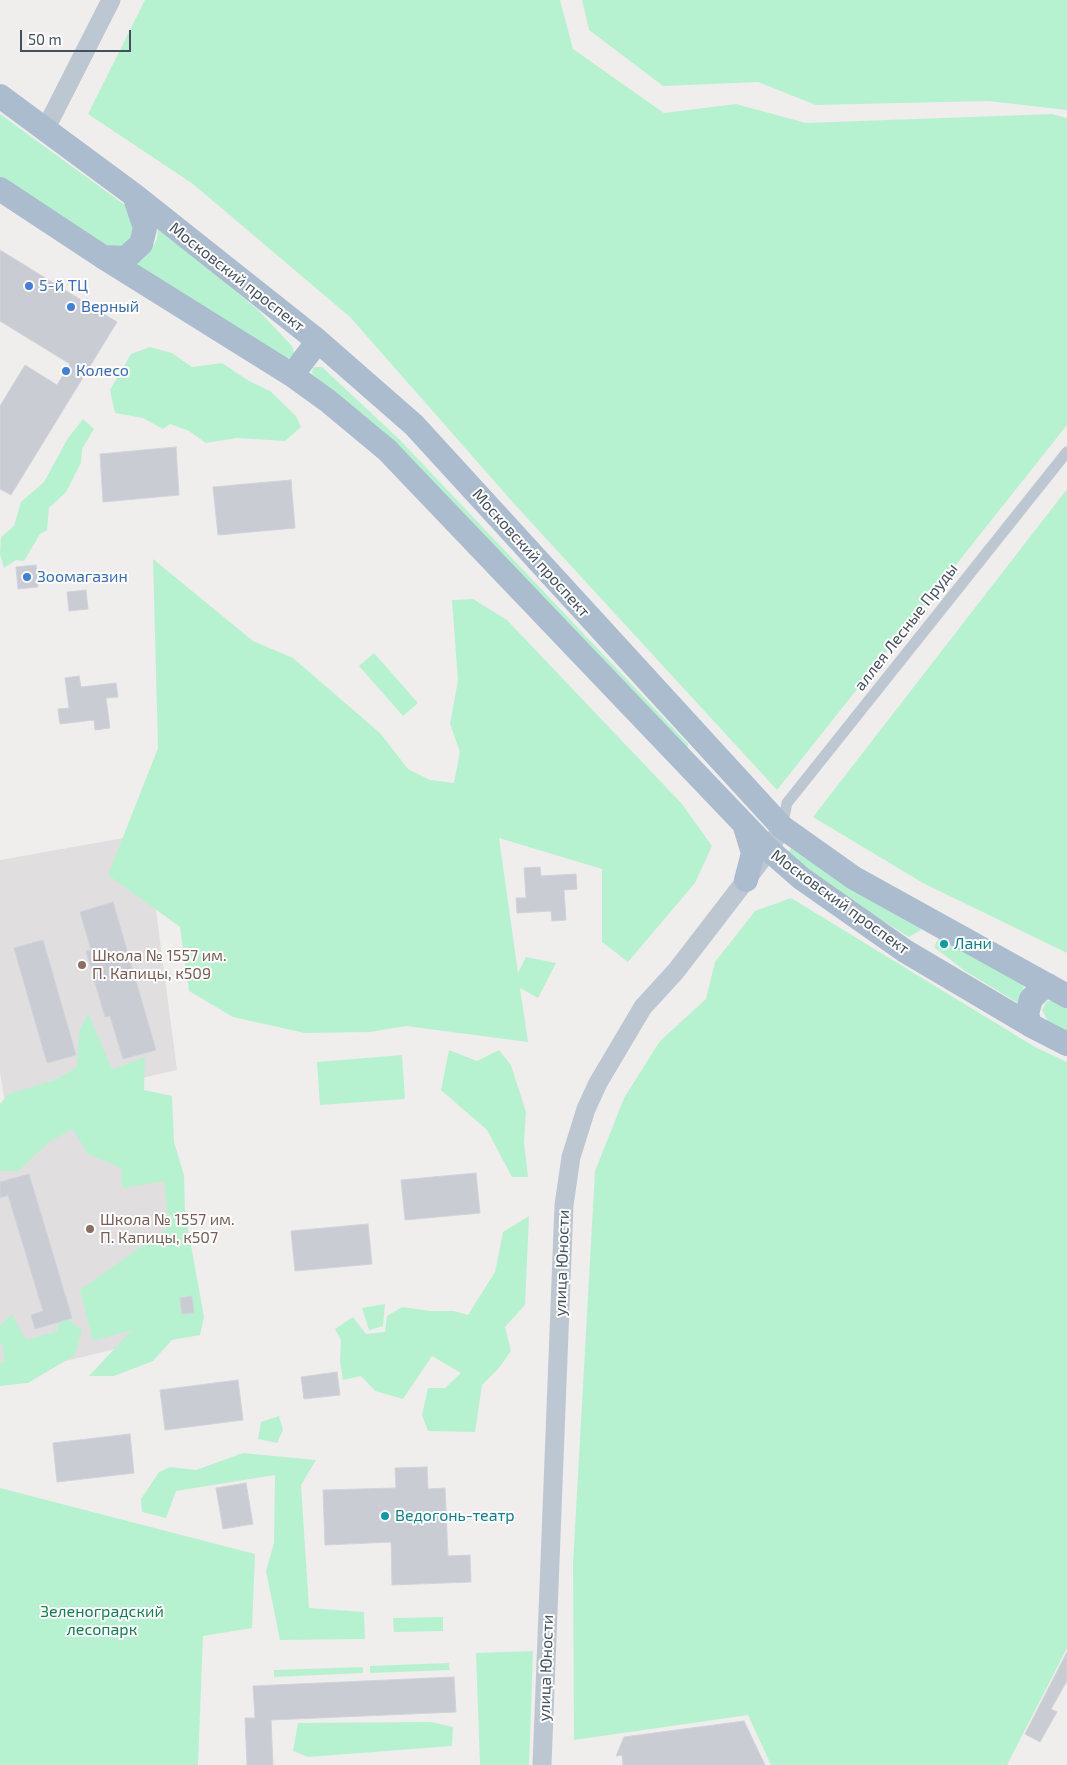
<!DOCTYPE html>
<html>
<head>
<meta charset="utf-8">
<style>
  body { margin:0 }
  #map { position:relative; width:1067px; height:1765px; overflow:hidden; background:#f0eded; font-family:"Exo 2",sans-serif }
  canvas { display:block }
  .scale { position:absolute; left:20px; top:30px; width:111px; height:22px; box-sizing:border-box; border:2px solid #44505c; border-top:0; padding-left:6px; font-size:15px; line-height:18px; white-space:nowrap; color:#44505c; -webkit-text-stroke:4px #fff; paint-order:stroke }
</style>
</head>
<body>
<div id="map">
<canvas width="1067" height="1765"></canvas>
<div class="scale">50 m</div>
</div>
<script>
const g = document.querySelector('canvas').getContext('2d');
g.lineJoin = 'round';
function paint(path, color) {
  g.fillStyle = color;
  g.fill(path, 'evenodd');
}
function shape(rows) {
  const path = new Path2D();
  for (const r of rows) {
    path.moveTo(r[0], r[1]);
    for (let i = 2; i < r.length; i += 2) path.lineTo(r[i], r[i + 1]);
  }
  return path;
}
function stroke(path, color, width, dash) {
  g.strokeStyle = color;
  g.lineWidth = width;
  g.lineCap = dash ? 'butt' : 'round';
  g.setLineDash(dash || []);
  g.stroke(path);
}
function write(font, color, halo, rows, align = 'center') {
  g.font = font + ' "Exo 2",sans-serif';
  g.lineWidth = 4;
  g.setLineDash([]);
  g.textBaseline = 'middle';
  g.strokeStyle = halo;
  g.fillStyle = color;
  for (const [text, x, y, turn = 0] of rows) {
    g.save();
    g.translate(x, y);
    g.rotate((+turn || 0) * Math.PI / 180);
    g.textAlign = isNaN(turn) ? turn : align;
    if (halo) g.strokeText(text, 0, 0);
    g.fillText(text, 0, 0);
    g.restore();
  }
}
paint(shape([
  [146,834,177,1070,6,1109,0,1072,0,860],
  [156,1092,198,1329,0,1377,0,1129]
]), '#e1dedf');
paint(shape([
  [145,0,560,0,573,49,664,113,736,104,806,123,1052,114,1067,118,1067,425,777,790,517,507,350,317,193,184,88,114],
  [582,0,1067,0,1067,110,988,101,816,105,758,82,663,86,589,30],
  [0,114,129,208,134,222,132,237,126,245,116,249,102,249,0,178],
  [158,227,257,309,292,346,294,353,292,357,283,359,130,265,143,259,151,250,157,239],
  [150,347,172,353,192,367,222,363,249,381,270,391,296,416,301,427,285,441,237,438,206,443,189,431,170,424,163,429,143,418,115,413,110,390,131,354],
  [313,367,322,367,400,440,688,744,687,750,394,447,312,374],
  [83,419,94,429,82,449,81,463,66,492,49,508,47,530,40,534,24,561,16,560,4,568,0,554,1,537,14,526,21,502,44,482,68,438],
  [1067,489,1067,953,923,883,813,817],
  [153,559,253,641,293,658,380,733,408,769,430,780,454,783,460,752,450,724,458,680,452,600,473,599,507,620,682,804,712,846,695,883,628,962,602,942,602,869,499,838,518,973,526,957,556,963,538,998,520,988,528,1042,406,1026,370,1032,305,1033,233,1017,189,991,180,927,108,875,158,748],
  [374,653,418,703,403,716,359,666],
  [792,847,918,922,921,930,909,937,846,898,791,857,789,851],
  [791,898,1035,1047,1067,1062,1067,1648,1007,1765,771,1765,748,1715,574,1740,573,1564,595,1171,624,1098,660,1041,706,999,715,962,755,911],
  [941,934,1026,981,1018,1003,965,971,934,947],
  [1047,1001,1059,1001,1067,1006,1067,1032,1049,1023,1042,1010],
  [88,1013,112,1069,145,1057,144,1090,172,1096,174,1142,184,1175,185,1212,204,1317,200,1335,172,1340,153,1361,114,1376,89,1376,132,1330,93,1341,80,1290,169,1227,164,1181,122,1188,121,1168,88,1154,73,1129,49,1142,18,1171,0,1171,0,1104,8,1094,55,1080,77,1067,79,1032],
  [449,1050,477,1061,499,1050,511,1065,526,1112,524,1142,528,1177,512,1177,487,1130,441,1090],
  [402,1055,405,1099,320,1105,317,1062],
  [529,1216,525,1305,505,1327,511,1351,499,1368,482,1385,475,1432,428,1431,422,1415,428,1388,445,1388,461,1373,432,1356,403,1399,375,1391,361,1376,343,1380,340,1362,341,1340,335,1329,353,1317,366,1334,385,1332,387,1316,402,1307,431,1311,454,1311,468,1315,495,1272,503,1232],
  [385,1304,383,1326,369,1330,362,1308],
  [60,1313,82,1330,75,1355,28,1383,0,1386,0,1363,4,1362,3,1347,0,1342,0,1326,12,1314,26,1340,58,1331],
  [279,1416,283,1430,277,1443,258,1439,261,1422],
  [243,1453,316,1460,301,1485,309,1608,364,1612,365,1639,280,1640,266,1571,274,1543,275,1475,176,1491,166,1518,142,1512,141,1499,159,1472,170,1467,196,1470],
  [0,1488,255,1554,252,1628,203,1636,198,1765,0,1765],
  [443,1617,443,1631,394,1632,393,1618],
  [533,1651,529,1765,480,1765,476,1653],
  [449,1663,450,1670,370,1673,370,1666],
  [363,1667,363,1673,274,1677,274,1670],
  [431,1722,453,1727,452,1746,308,1757,293,1751,298,1723]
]), '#b7f2d0');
const building = shape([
  [0,250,117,322,11,495,0,489,0,406,25,365,57,385,70,364,0,321,0,250],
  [176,447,179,495,103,502,100,454,176,447],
  [291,480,295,528,218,535,213,487,291,480],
  [36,565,38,587,18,589,16,567,36,565],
  [86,590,88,609,69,611,67,592,86,590],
  [79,676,81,687,116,683,118,697,106,698,110,728,95,730,94,720,60,724,58,709,69,708,65,678,79,676],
  [540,867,541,876,576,874,577,889,564,890,566,920,552,921,551,911,517,913,516,898,526,898,524,868,540,867],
  [113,902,156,1050,123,1059,110,1016,105,1017,94,979,86,951,91,950,80,912,113,902],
  [43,940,76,1055,47,1063,14,948,43,940],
  [476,1173,480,1213,405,1220,401,1180,476,1173],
  [29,1174,72,1318,35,1329,31,1315,43,1311,8,1195,0,1198,0,1182,29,1174],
  [368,1224,372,1264,295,1271,291,1231,368,1224],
  [192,1296,194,1313,182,1314,180,1298,192,1296],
  [337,1372,340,1395,304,1399,301,1377,337,1372],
  [238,1380,243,1420,165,1430,160,1390,238,1380],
  [130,1434,134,1473,57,1482,53,1443,130,1434],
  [427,1467,428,1489,445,1488,448,1556,470,1555,471,1582,392,1585,391,1542,325,1545,323,1490,396,1488,395,1468,427,1467],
  [246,1483,253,1524,223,1529,216,1488,246,1483],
  [1067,1652,1067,1681,1051,1709,1057,1712,1040,1742,1025,1734,1067,1652],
  [454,1677,456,1712,271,1720,273,1765,247,1765,245,1718,255,1718,253,1686,454,1677],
  [744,1721,765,1765,623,1765,622,1755,616,1756,624,1737,744,1721]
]);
paint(building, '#c9ccd3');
stroke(building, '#d1d3da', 1);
stroke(shape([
  [782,827,787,803,1067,452]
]), '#bcc7d1', 11);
stroke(shape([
  [46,128,111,0],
  [542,1765,564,1205,571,1157,586,1109,598,1083,643,1007,676,971,746,880,769,850,782,827]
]), '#bcc7d1', 19);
stroke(shape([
  [0,96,134,195,318,341,414,425,782,827,854,878,1067,996],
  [0,189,103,257,292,375,328,401,387,450,769,850,801,878,905,951,1030,1025,1067,1044],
  [103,257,126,258,141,244,145,228,134,195],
  [292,375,318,341],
  [745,827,753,853,746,880],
  [1030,1025,1027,1014,1031,999,1039,991,1048,985]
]), '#abbccf', 24);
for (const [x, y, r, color] of [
  [29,286,5,"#3f7fe0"],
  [71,307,5,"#3f7fe0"],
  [66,371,5,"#3f7fe0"],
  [27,577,5,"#3f7fe0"],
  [944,944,5,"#0f9aa8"],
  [82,965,5,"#8d6e63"],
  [90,1229,5,"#8d6e63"],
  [385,1516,5,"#0f9aa8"]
]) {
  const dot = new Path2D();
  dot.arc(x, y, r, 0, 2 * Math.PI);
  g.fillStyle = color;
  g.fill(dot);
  stroke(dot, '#fff', 2);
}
write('16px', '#44505c', '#fff', [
  ["Московский проспект",237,277,38],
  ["Московский проспект",531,553,48],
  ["аллея Лесные Пруды",906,627,-52],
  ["Московский проспект",840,902,36],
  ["улица Юности",562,1263,-88],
  ["улица Юности",546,1668,-88]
]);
write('16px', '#366cbe', '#fff', [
  ["5-й ТЦ",39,286],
  ["Верный",81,307],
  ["Колесо",76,371],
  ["Зоомагазин",37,577]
], 'left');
write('16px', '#0d838f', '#fff', [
  ["Лани",954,944],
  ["Ведогонь-театр",395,1516]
], 'left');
write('16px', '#785e54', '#fff', [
  ["Школа № 1557 им.",92,956],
  ["П. Капицы, к509",92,974],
  ["Школа № 1557 им.",100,1220],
  ["П. Капицы, к507",100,1238]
], 'left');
write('16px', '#10834c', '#fff', [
  ["Зеленоградский",102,1612],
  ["лесопарк",102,1630]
]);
</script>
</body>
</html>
